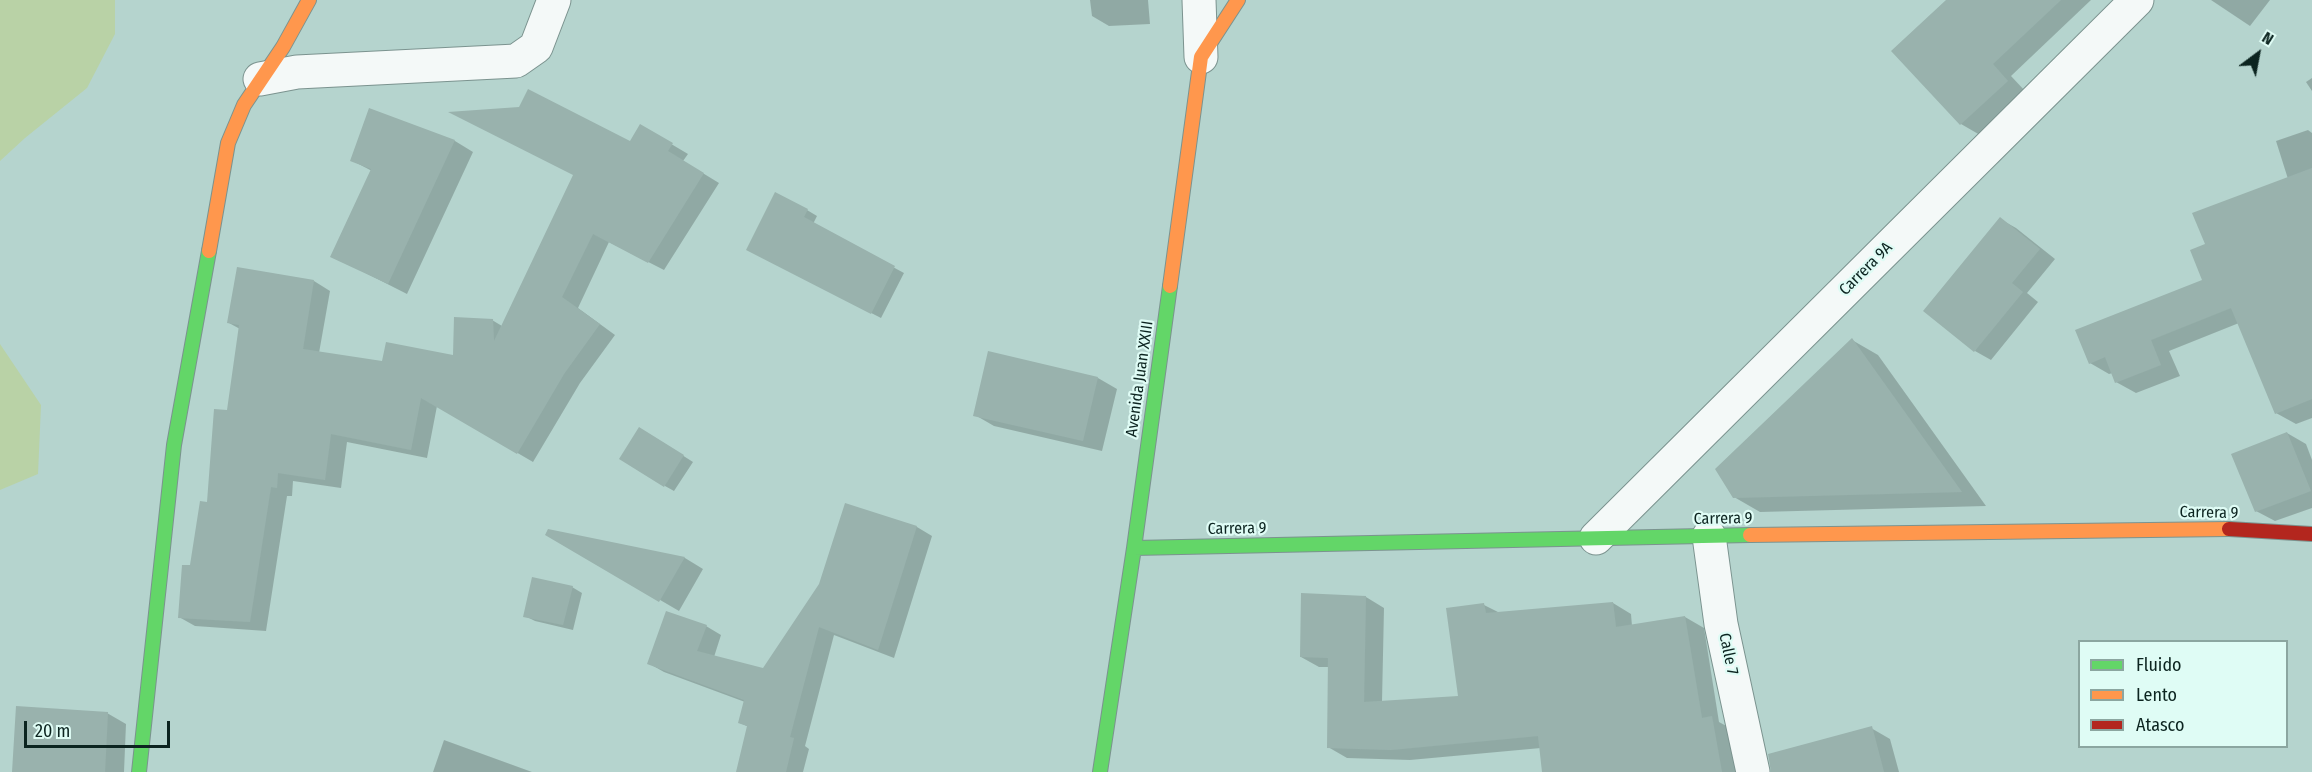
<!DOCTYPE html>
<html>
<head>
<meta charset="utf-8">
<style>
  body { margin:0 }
  #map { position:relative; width:2312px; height:772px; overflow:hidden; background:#b5d4ce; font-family:"Fira Sans Condensed",sans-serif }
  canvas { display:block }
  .legend { position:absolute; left:2078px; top:640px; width:210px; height:108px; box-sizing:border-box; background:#dffcf5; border:2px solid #8ba6a0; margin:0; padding:8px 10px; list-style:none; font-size:18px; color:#0c2420 }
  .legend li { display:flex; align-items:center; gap:12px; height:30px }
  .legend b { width:30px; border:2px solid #8ba6a0 }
  .north { position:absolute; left:2228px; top:24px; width:60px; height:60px; -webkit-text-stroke:4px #dffcf5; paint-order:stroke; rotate:32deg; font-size:16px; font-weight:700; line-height:24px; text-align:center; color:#0c2420 }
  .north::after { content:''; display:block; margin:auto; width:21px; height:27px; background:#0c2420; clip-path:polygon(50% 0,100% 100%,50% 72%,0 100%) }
  .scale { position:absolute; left:24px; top:721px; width:146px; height:27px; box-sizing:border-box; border:3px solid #0c2420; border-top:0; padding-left:8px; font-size:18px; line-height:21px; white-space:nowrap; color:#0c2420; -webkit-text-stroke:4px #dffcf5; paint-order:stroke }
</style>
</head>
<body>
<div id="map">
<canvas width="2312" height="772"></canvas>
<ul class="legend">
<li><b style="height:8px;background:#63d668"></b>Fluido</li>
<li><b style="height:8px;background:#ff974d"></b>Lento</li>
<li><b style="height:8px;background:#b3261e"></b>Atasco</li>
</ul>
<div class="north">N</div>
<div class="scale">20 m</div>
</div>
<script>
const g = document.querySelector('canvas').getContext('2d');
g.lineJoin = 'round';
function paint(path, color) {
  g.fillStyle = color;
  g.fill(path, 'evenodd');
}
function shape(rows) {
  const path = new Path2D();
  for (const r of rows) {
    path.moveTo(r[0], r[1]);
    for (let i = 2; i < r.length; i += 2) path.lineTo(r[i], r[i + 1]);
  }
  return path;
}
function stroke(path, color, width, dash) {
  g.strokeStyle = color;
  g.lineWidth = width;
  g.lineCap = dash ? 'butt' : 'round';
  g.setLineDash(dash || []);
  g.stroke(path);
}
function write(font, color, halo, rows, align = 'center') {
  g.font = font + ' "Fira Sans Condensed",sans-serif';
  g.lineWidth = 4.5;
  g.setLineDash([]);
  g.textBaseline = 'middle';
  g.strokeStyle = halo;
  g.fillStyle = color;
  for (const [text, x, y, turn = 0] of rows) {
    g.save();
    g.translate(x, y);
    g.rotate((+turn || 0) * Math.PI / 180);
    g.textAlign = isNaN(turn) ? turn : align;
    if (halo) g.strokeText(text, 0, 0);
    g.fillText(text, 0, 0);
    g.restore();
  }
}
paint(shape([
  [0,0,115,0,115,34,87,88,25,138,0,161],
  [0,344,41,405,38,474,0,490]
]), '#b9d2a6');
paint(shape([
  [1090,0,1148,0,1150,24,1109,26,1092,16],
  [1963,0,2091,0,2011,76,2026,92,1980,135,1961,124],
  [2211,0,2270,0,2250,26],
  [2312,78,2312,91,2306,82],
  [369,110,455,141,473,152,407,294,332,256,372,171,351,160],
  [641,126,688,154,683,161,719,183,664,270,609,242,578,308,615,335,580,383,533,462,437,406,427,458,347,442,341,488,293,481,292,496,287,496,266,631,195,626,179,617,208,503,228,412,240,329,229,323,314,281,330,291,319,353,383,363,455,357,492,320,502,326],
  [2308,130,2312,133,2312,418,2296,424,2276,413,2239,323,2169,351,2180,376,2136,393,2116,382,2113,373,2109,374,2090,363,2204,281,2207,245,2288,179,2276,141],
  [807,210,817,216,813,224,904,273,881,318,758,255],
  [2000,219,2016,228,2055,259,2027,293,2038,302,1991,360,1975,351],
  [1852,340,1878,355,1986,506,1760,512,1734,497],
  [1098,378,1117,389,1102,451,994,426,975,415],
  [2287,433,2306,444,2312,460,2312,508,2275,521,2256,511],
  [649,434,693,462,674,491,665,486],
  [846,504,917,527,932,536,894,658,834,635,805,746,809,749,803,772,738,772,749,727,740,723,745,702,664,672,648,663,706,626,721,635,714,657,764,669,821,584],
  [549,530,685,558,703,569,679,611,547,534],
  [572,587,582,593,573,630,535,621,525,616],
  [1366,597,1384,608,1382,702,1460,698,1484,605,1500,613,1613,603,1631,614,1632,626,1685,617,1704,628,1719,722,1730,728,1743,772,1544,772,1541,748,1410,760,1347,758,1328,747,1330,667,1319,667,1301,657],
  [107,713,126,724,124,772,16,772],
  [1871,728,1890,739,1899,772,1772,772],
  [444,740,532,772,433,772]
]), '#0003');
paint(shape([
  [1946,0,2061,0,1993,64,2008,81,1960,125,1891,51],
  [528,89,630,141,640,124,673,143,668,151,704,173,648,263,593,234,562,297,600,324,564,374,517,454,421,398,411,450,331,434,325,480,278,473,277,488,271,487,250,622,178,618,182,565,190,565,200,501,207,502,214,409,227,410,239,325,227,323,237,267,314,280,303,349,382,361,386,342,453,355,454,317,493,319,494,341,573,175,448,112,519,107],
  [369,108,455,140,388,284,330,257,371,169,350,161],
  [2312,168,2312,399,2275,414,2231,308,2151,340,2161,365,2115,383,2105,357,2089,364,2075,330,2202,280,2190,250,2205,244,2192,213],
  [775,192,808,209,804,217,895,266,871,314,746,250],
  [2000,217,2040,249,2012,283,2023,292,1974,352,1923,311],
  [1852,338,1962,492,1733,498,1715,469],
  [988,351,1098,377,1083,441,973,416],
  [639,427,684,455,664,487,619,459],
  [2287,432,2311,491,2255,512,2231,454],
  [845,503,917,526,878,650,819,627,790,737,794,738,786,772,736,772,747,726,738,723,744,700,647,664,666,611,707,625,697,651,763,668,819,584],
  [548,529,685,557,659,602,545,535],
  [532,577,573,586,563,625,523,617],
  [1301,593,1366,596,1364,702,1458,696,1446,608,1484,603,1486,613,1613,602,1616,627,1685,616,1702,718,1712,716,1722,772,1542,772,1538,736,1391,750,1327,748,1328,658,1300,657],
  [16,706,108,712,105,772,12,772],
  [1872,726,1884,772,1771,772,1768,754]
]), '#99b2ad');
const street = shape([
  [1199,0,1201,57],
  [260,79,297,72,516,61,536,47,554,0],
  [1709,536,1721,624,1753,772],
  [1596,538,2137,0]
]);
const fast = shape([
  [1134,548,1750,535],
  [139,772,174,445,209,251],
  [1100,772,1134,548,1170,286]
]);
const slow = shape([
  [209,251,228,143,244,105,283,47,309,0],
  [1170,286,1201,57,1238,0],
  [1750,535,2229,529]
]);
const jam = shape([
  [2229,529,2312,534]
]);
stroke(street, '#7b938f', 35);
stroke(fast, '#7b938f', 16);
stroke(slow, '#7b938f', 16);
stroke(jam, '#7b938f', 16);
stroke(street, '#f4f9f8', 33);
stroke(fast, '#63d668', 14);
stroke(slow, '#ff974d', 14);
stroke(jam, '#b3261e', 14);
write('16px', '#0c2420', '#dffcf5', [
  ["Carrera 9A",1866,269,-45],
  ["Avenida Juan XXIII",1140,379,-82],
  ["Carrera 9",2209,513,1],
  ["Carrera 9",1723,519,-1],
  ["Carrera 9",1237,529,-1],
  ["Calle 7",1728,654,78]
]);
</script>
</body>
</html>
